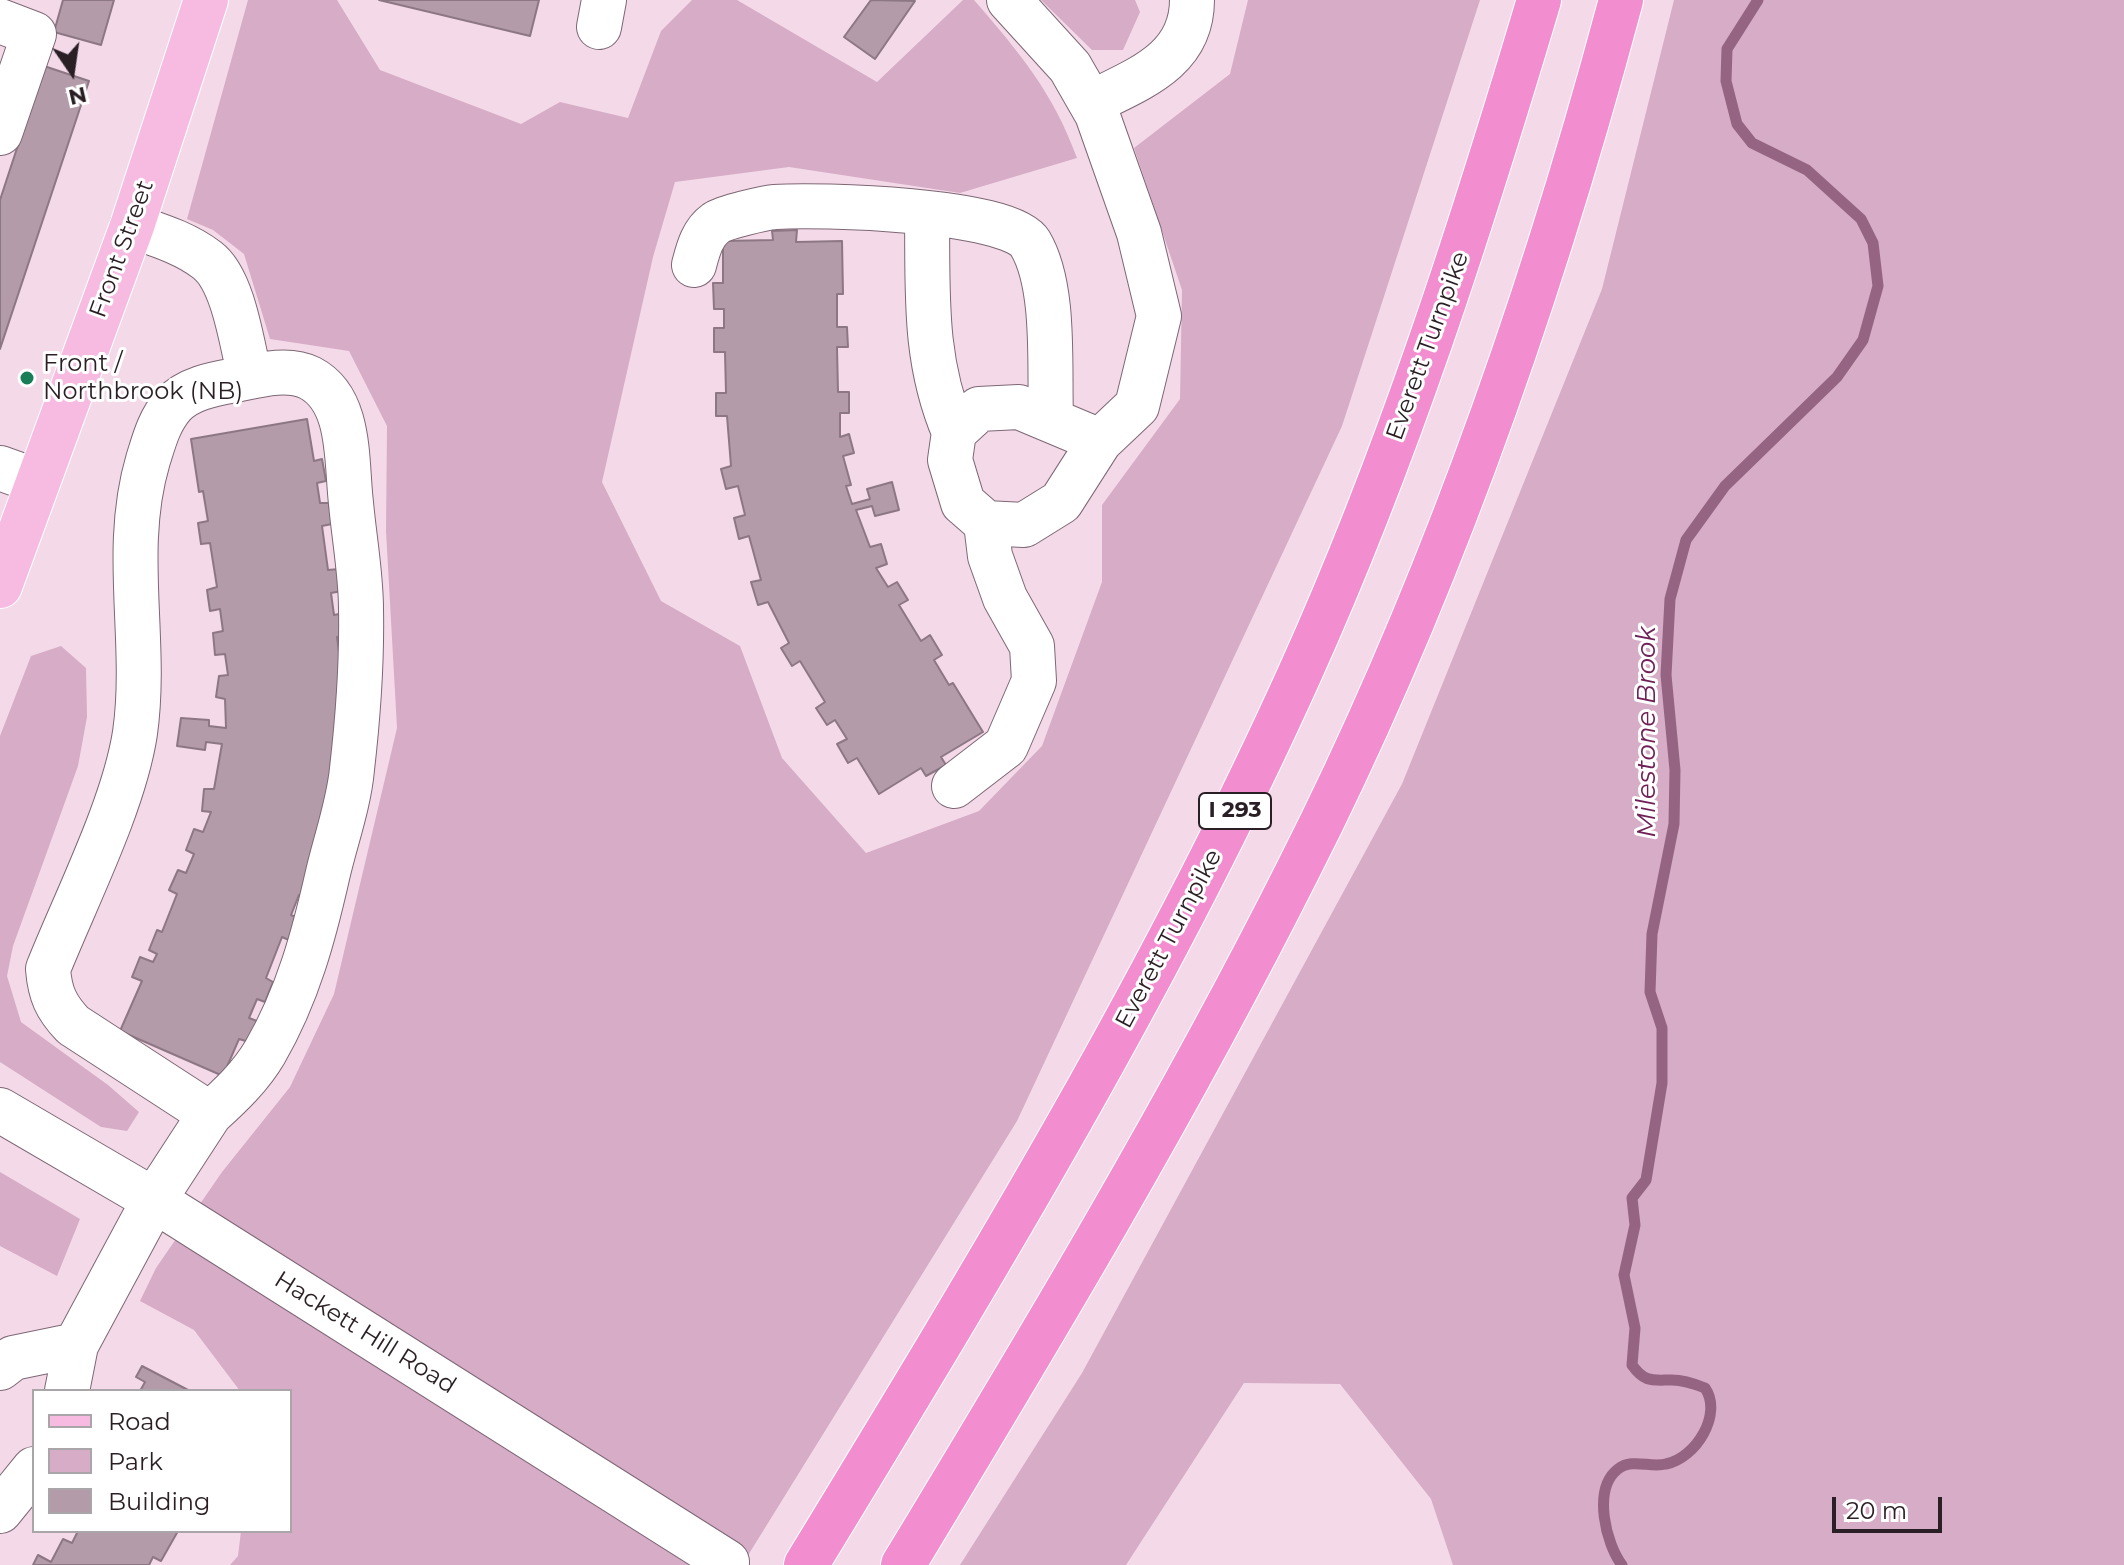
<!DOCTYPE html>
<style>
body{margin:0}
#map{position:relative;width:2124px;height:1565px;overflow:hidden;background:#f4dae9;font-family:Montserrat,sans-serif}
canvas{display:block}
.legend{position:absolute;left:32px;top:1389px;width:260px;height:144px;box-sizing:border-box;background:#fff;border:2px solid #a9a5a8;margin:0;padding:10px 14px;list-style:none;font-size:24px;color:#291f25}
.legend li{display:flex;align-items:center;gap:16px;height:40px}
.legend b{width:40px;border:2px solid #a9a5a8}
.north{position:absolute;left:32px;top:32px;width:80px;height:80px;-webkit-text-stroke:6px #fff;paint-order:stroke;rotate:167deg;font-size:22px;font-weight:700;line-height:32px;text-align:center;color:#291f25}
.north::after{content:'';display:block;margin:auto;width:28px;height:36px;background:#291f25;clip-path:polygon(50% 0,100% 100%,50% 72%,0 100%)}
.scale{position:absolute;left:1832px;top:1497px;width:110px;height:36px;box-sizing:border-box;border:4px solid #291f25;border-top:0;padding-left:10px;font-size:24px;line-height:28px;white-space:nowrap;color:#291f25;-webkit-text-stroke:6px #fff;paint-order:stroke}
</style>
<div id="map">
<canvas width="2124" height="1565"></canvas>
<ul class="legend">
<li><b style="height:10px;background:#f7bbe2"></b>Road</li>
<li><b style="height:22px;background:#d6acc6"></b>Park</li>
<li><b style="height:22px;background:#b39ba9"></b>Building</li>
</ul>
<div class="north">N</div>
<div class="scale">20 m</div>
</div>
<script>
const ctx = document.querySelector('canvas').getContext('2d');
ctx.lineJoin = 'round';
function paint(path, color) {
  ctx.fillStyle = color;
  ctx.fill(path, 'evenodd');
}
function trace(path, color, width, dash) {
  ctx.strokeStyle = color;
  ctx.lineWidth = width;
  ctx.lineCap = dash ? 'butt' : 'round';
  ctx.setLineDash(dash || []);
  ctx.stroke(path);
}
function drawText(font, color, halo, rows, align = 'center') {
  ctx.font = font + ' Montserrat,sans-serif';
  ctx.lineWidth = 6;
  ctx.setLineDash([]);
  ctx.textBaseline = 'middle';
  ctx.strokeStyle = halo;
  ctx.fillStyle = color;
  for (const [text, x, y, turn = 0] of rows) {
    ctx.save();
    ctx.translate(x, y);
    ctx.rotate((+turn || 0) * Math.PI / 180);
    ctx.textAlign = isNaN(turn) ? turn : align;
    if (halo) ctx.strokeText(text, 0, 0);
    ctx.fillText(text, 0, 0);
    ctx.restore();
  }
}
const green = new Path2D(`
 M248,0h89l43,70 141,54 39,-22 68,16 33,-87 31,-31h45l140,82 86,-82h11c45,52 79,92 103,158l-117,35 -171,-26 -114,15 -22,75 -51,225 59,119 79,45 42,112 84,95 113,-42 63,-65 60,-164v-77l78,-106 2,-109 -48,-142 96,-74 18,-74h232l-138,426 -325,695 -275,444h-512l8,-9 3,-25h49v-140h-50l-46,-61 -54,-29 16,-33 66,-96 68,-85 44,-93 63,-266 -11,-197 1,-105 -38,-75 -79,-12 -26,-85 -31,-24 -26,-11z
 M1041,0h94l5,12 -17,38h-31z
 M1674,0h450v1565h-671l-22,-66 -91,-115 -96,-1 -118,182h-166l122,-192 320,-589 200,-495z
 M61,646l25,22 1,49 -9,49 -65,180 -6,30 14,46 87,63 31,27 -12,19 -26,-4 -101,-65v-326l31,-80z
 M0,1172l80,47 -23,57 -57,-30z`);
const stream = new Path2D(`
 M1622,1565c-16,-21 -30,-76 -4,-96 14,-11 32,-1 48,-5 30,-6 57,-50 39,-76 -10,-4 -22,-8 -33,-8 -20,0 -27,3 -40,-15l3,-37 -11,-53 11,-50 -3,-27 14,-18 16,-97v-55l-12,-36 2,-58 22,-110 1,-54 -9,-95 4,-76 16,-59 39,-54 112,-109 26,-37 15,-54 -5,-43 -12,-24 -54,-49 -55,-27 -15,-19 -11,-43 1,-32 31,-49`);
const building = new Path2D(`
 M63,0h51l-13,45 -47,-13z
 M379,0h160l-9,36z
 M871,0l44,1 -40,58 -31,-22z
 M44,66l45,15 -89,268v-149z
 M797,230l-1,12 46,-1 1,53h-6v33h10l1,20h-11l1,45h11v21h-9v24l9,-3 5,19 -11,3 8,29 -5,1 6,18 18,-5 -3,-10 25,-7 7,28 -24,6 -3,-10 -16,4 14,37 11,-3 6,20 -11,4 12,19 9,-5 11,18 -9,5 22,36 9,-6 12,20 -8,5 15,25 4,-2 30,49 -42,25 5,8 -20,11 -5,-8 -42,26 -22,-36 -9,5 -11,-19 10,-5 -12,-19 -8,5 -11,-17 9,-6 -25,-41 -8,5 -11,-18 8,-5 -21,-41 -10,3 -7,-23 10,-2 -12,-44 -10,3 -5,-21 11,-3 -7,-29 -12,3 -5,-20 10,-3 -4,-50h-11v-23h10l-1,-41h-11v-24h10v-19h-10l-1,-26h10v-42l50,-1 -1,-9z
 M307,419l7,42 8,-2 4,22 -9,2 3,20h9l3,21 -10,2 6,44 11,-1 3,22 -11,2 3,22 10,-2 3,22 -10,2 5,38 -3,104 -10,-1 -21,121 -9,-4 -8,20 9,4 -9,22 -9,-4 -16,41 7,4 -8,20 -8,-3 -8,19 8,3 -8,21 -10,-3 -16,37 -103,-45 22,-50 -10,-4 8,-20 13,5 4,-8 -8,-4 8,-20 5,2 15,-38 -8,-4 9,-20 8,3 8,-19 -8,-4 8,-21 9,3 8,-20 -9,-1 2,-22h10l8,-45 -16,-2 -1,8 -28,-4 4,-28 28,2v6l17,2 -1,-29 -9,-2 3,-21 9,-1 -3,-21 -10,1 -2,-22 10,-2 -3,-22 -10,2 -3,-21 10,-3 -7,-44 -9,1 -3,-21 10,-2 -5,-30 -4,1 -8,-53z
 M142,1366l48,25h-50l5,-9 -9,-5z
 M78,1531h100l-17,30 -8,-4 -4,8h-116l5,-10 13,7 12,-23 9,4z`);
const minor = new Path2D(`
 M1009,0l61,67 27,47 42,119 20,83 -22,90 -37,35 -39,61 -37,23 -38,-2 -23,-20 -13,-43 4,-28 25,-23 40,-2 81,34
 M0,21l34,13 -34,99
 M599,27l5,-27
 M1091,103c47,-24 101,-42 101,-103
 M927,213c1,78 -4,146 27,219
 M132,226c26,9 53,17 75,34 27,20 35,86 43,117
 M694,265c4,-15 8,-32 22,-42 9,-6 48,-15 59,-16 43,-3 234,2 255,36 26,43 19,125 21,175
 M0,468l36,13
 M954,786l52,-40 28,-65 -2,-35 -27,-48 -15,-42 -4,-33
 M0,1110l154,90 573,362
 M76,1345l78,-145 56,-86 -137,-89c-17,-18 -23,-31 -25,-56 28,-70 76,-164 87,-236 13,-92 -14,-182 13,-273 6,-19 11,-39 25,-55 16,-17 41,-21 63,-25 23,-5 52,-13 74,-2 42,22 36,84 41,125 3,34 10,71 10,106 1,52 -3,108 -9,160 -3,34 -16,70 -24,104 -14,62 -30,122 -63,179 -14,24 -34,43 -55,62
 M0,1368l13,-10 63,-13 -9,46
 M0,1511l34,-42`);
const major = new Path2D(`
 M0,586l132,-360 74,-226`);
const highway = new Path2D(`
 M806,1565c177,-291 354,-581 494,-892 98,-217 171,-445 239,-673
 M903,1565c138,-228 275,-456 395,-695 140,-276 243,-571 323,-870`);
const markers = [
 [27,378,8,"#197e58"]
];
const shields = [
 [1235,811,72]
];
const shieldNames = [
 ["I 293",1235,811]
];
const streetNames = [
 ["Front Street",122,249,-70],
 ["Everett Turnpike",1428,346,-70],
 ["Everett Turnpike",1169,939,-62],
 ["Hackett Hill Road",365,1333,32]
];
const poiNames = [
 ["Front /",43,364],
 ["Northbrook (NB)",43,392]
];
const waterNames = [
 ["Milestone Brook",1647,732,-90]
];
paint(green, '#d6acc6');
trace(stream, '#956483', 11);
paint(building, '#b39ba9');
trace(building, '#8e7785', 2);
trace(minor, '#7e6775', 46);
trace(major, '#fff', 46);
trace(highway, '#fff', 46);
trace(minor, '#fff', 44);
trace(major, '#f7bbe2', 44);
trace(highway, '#f28ecf', 44);
for (const [x, y, r, color] of markers) {
  const dot = new Path2D();
  dot.arc(x, y, r, 0, 2 * Math.PI);
  ctx.fillStyle = color;
  ctx.fill(dot);
  trace(dot, '#fff', 3);
}
for (const [x, y, w] of shields) {
  const box = new Path2D();
  box.roundRect(x - w / 2, y - 18, w, 36, 6);
  ctx.fillStyle = '#fff';
  ctx.fill(box);
  trace(box, '#291f25', 2);
}
drawText('bold 22px', '#291f25', null, shieldNames);
drawText('24px', '#291f25', '#fff', streetNames);
drawText('24px', '#291f25', '#fff', poiNames, 'left');
drawText('italic 26px', '#702158', '#fff', waterNames);
</script>
